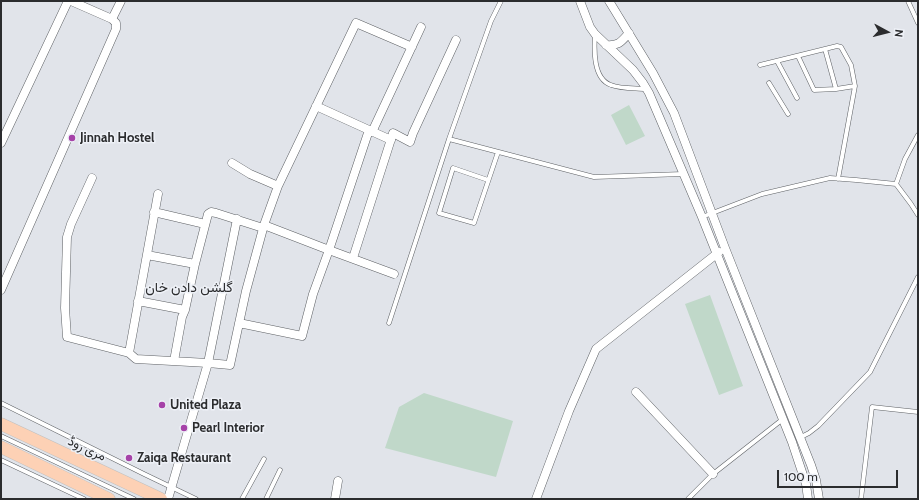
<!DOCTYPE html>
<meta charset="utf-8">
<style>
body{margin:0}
#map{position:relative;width:919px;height:500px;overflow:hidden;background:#e1e4ea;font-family:Cabin,sans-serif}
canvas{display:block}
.frame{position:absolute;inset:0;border:2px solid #2b2c2e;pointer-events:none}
.north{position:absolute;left:867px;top:12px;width:40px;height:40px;-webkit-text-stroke:3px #eef1f7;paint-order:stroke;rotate:97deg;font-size:11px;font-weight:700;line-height:16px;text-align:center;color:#2b2c2e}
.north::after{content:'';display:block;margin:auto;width:14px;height:18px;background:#2b2c2e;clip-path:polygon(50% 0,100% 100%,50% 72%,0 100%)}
.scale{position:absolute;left:777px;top:470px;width:121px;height:18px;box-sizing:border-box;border:2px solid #2b2c2e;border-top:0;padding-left:5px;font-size:12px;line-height:14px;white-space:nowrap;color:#2b2c2e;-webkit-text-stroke:3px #eef1f7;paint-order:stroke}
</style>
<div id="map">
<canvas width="919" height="500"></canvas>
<div class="frame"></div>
<div class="north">N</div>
<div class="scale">100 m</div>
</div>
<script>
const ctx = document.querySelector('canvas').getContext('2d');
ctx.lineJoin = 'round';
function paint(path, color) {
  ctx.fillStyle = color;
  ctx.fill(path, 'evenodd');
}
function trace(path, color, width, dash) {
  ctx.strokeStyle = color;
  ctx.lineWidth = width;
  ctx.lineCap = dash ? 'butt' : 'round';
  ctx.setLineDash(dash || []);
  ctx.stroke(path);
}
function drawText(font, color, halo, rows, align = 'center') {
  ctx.font = font + ' Cabin,Vazirmatn,sans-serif';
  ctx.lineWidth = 3;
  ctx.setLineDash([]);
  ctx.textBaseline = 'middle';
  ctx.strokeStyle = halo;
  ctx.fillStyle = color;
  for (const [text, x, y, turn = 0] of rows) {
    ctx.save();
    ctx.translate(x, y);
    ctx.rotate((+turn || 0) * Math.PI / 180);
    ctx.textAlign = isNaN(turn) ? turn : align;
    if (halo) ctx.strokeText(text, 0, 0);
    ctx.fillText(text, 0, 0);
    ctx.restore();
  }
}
const green = new Path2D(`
 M629,105l16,31 -19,9 -15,-30z
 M710,295l33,91 -24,9 -34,-91z
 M424,393l89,28 -17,56 -111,-29 14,-41z`);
const lane = new Path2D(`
 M908,1l10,22
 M595,34c-1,16 -2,45 16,51 10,4 25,3 35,4
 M825,49l11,40
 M798,56l16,34 22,-1 19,-3
 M777,61l20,37
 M760,65l77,-19 4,1 10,18 4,21 -17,93
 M769,83l19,31
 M449,139l145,38 89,-3
 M488,180l-35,-12 -14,45 35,10 24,-71
 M896,184l9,-25 13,-24
 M702,217l60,-23 68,-16 26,2 40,4 15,20 7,11
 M389,323l60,-184 42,-118 10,-20
 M1,403l143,71 52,25
 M1,436l133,63
 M799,438l10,-5 9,-7 52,-54 48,-95
 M1,460l83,39
 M242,499l22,-40
 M266,499l14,-29
 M688,499l25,-25 70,-55
 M861,499l11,-92 46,5`);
const street = new Path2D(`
 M580,1l10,26 5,7 38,36 10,13 6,10 53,124 90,225 14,42 2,15
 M609,1l44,72 21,40 51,135 86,217 5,15 3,19
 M112,19l9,-18
 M606,45c13,1 15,-3 23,-12
 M316,106l75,34
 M372,132l49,-105
 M1,143l67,-142
 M232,163l18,11 28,12
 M92,178l-21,46 -4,13 -2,71 2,29 62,16
 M158,194l-29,159 7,6 72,4 22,2 16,-74 18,-66 14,-39 78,-163 56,24
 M154,212l51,12
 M264,225l65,25 65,24
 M147,255l48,9
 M353,258l40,-125 17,9 3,-9 43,-93
 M1,290l115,-261v-6l-4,-4 -41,-18
 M138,301l47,9
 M239,323l63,13 11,-42 16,-44 40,-120
 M174,361l8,-44 3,-7 10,-46 13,-50 3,-2 5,1 47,15
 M636,392l77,82
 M168,499l40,-136 29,-144
 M335,499l3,-18
 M536,499l33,-88 27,-62 123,-97`);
const primary = new Path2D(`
 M1,424l160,75
 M1,447l108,52`);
const markers = [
 [72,138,4,"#a642a8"],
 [162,405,4,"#a642a8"],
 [184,428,4,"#a642a8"],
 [129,458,4,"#a642a8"]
];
const poiNames = [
 ["Jinnah Hostel",80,138],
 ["United Plaza",170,405],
 ["Pearl Interior",192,428],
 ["Zaiqa Restaurant",137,458]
];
const streetNames = [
 ["مری روڈ",87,449,25]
];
const neighbourhoodNames = [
 ["گلشن دادن خان",189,288]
];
paint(green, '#c0d8c9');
trace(lane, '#5e6165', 5);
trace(street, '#5e6165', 9);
trace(primary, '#bfc0c0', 13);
trace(lane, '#fff', 4);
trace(street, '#fff', 8);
trace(primary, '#fdd1b5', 12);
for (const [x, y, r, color] of markers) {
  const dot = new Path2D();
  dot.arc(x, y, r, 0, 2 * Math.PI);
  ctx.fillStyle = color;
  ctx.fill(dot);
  trace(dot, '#eef1f7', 1.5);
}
drawText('bold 13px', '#2b2c2e', '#eef1f7', poiNames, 'left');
drawText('13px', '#2b2c2e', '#eef1f7', streetNames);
drawText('14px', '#2b2c2e', '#eef1f7', neighbourhoodNames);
</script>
